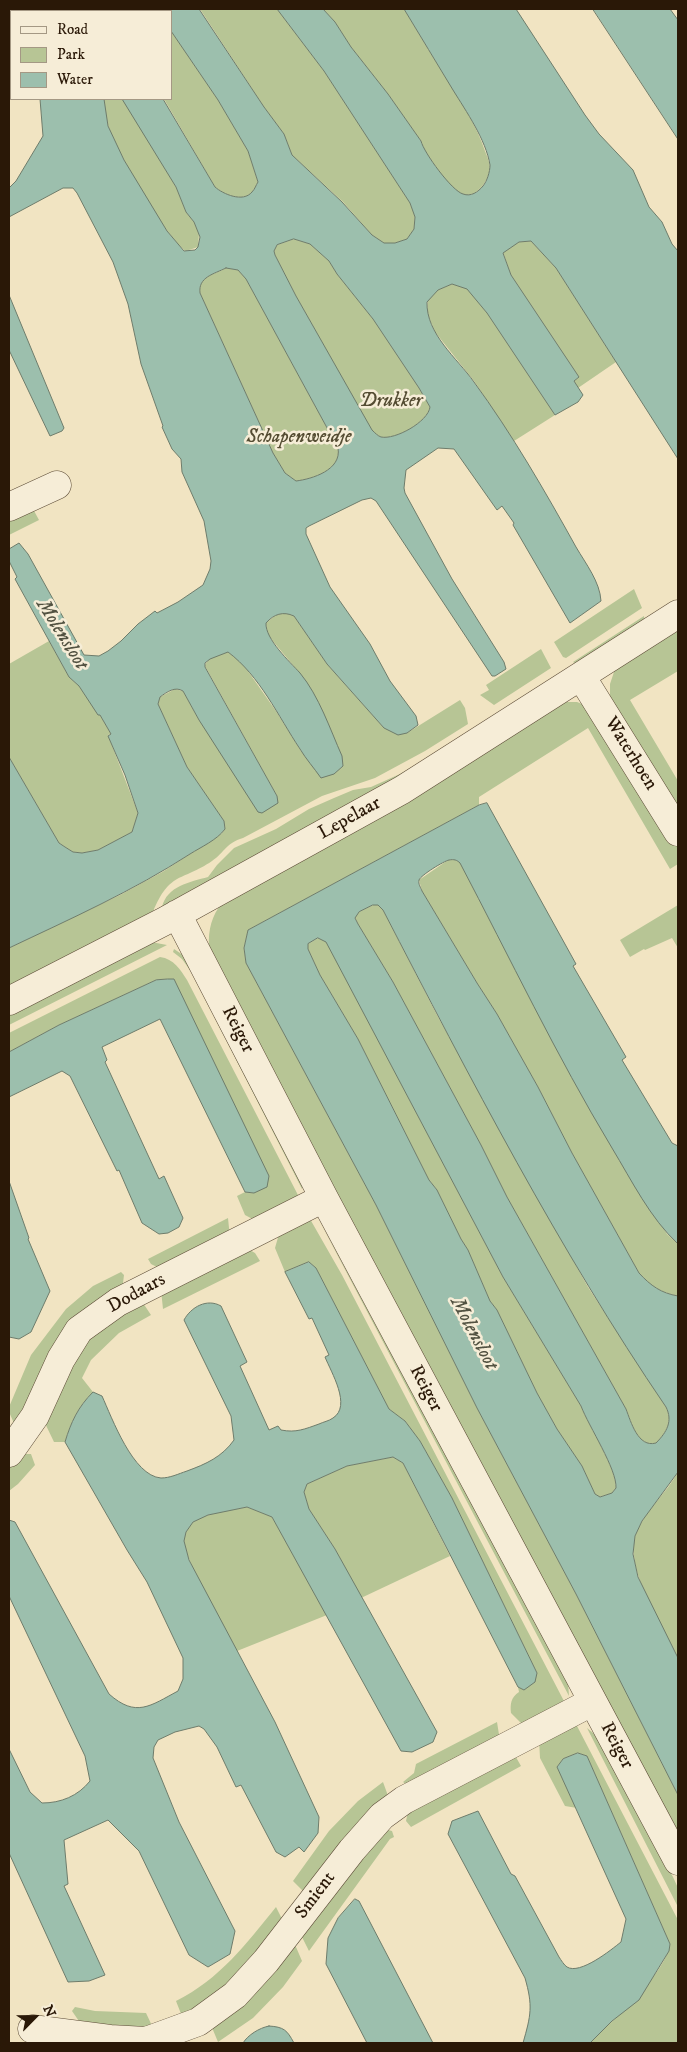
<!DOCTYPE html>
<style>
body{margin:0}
#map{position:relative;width:687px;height:2052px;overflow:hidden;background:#f1e4c2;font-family:"IM FELL DW Pica",serif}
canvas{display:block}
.frame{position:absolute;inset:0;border:10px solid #2a1807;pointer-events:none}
.legend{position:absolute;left:10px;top:10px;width:162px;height:90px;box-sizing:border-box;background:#f6edd7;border:1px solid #a49884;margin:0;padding:6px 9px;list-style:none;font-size:15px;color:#2a1807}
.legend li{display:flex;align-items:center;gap:10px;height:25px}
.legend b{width:25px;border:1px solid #a49884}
.north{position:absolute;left:10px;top:1992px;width:50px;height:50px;-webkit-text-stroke:4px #f6edd7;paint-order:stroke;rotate:67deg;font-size:14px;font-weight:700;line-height:20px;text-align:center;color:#2a1807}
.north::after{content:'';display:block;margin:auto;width:18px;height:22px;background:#2a1807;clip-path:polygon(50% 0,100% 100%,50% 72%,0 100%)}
</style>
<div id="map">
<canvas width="687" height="2052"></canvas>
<div class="frame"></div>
<ul class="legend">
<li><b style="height:6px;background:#f6edd7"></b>Road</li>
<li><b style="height:14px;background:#b7c595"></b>Park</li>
<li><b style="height:14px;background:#9cbfad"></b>Water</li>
</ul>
<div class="north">N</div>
</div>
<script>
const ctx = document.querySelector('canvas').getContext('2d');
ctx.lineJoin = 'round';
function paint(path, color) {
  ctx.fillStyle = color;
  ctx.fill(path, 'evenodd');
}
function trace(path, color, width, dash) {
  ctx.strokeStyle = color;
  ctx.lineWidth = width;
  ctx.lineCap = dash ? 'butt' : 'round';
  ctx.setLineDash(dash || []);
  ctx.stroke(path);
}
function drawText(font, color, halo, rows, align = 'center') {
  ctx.font = font + ' "IM FELL DW Pica",serif';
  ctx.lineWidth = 5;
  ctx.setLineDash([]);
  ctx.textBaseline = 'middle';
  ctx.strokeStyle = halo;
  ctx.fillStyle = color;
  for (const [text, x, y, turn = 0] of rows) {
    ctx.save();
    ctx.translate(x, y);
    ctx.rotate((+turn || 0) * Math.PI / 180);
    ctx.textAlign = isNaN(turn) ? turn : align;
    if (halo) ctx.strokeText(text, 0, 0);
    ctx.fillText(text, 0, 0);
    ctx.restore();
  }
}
const green = new Path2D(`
 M200,9h77l47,62 86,132 5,13 -1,13 -7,10 -12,4h-11l-12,-8 -29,-33 -51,-47 -8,-21 -20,-27z
 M323,9h81c15,25 30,50 46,75 13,21 27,43 35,67 2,5 5,12 5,18 -2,13 -16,33 -31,24 -13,-8 -26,-32 -36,-44l-2,-8 -33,-47 -37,-47 -16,-25z
 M171,31l47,69 30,51 10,31c-2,3 -3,7 -6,10 -9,11 -29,2 -37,-5l-51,-88h7z
 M104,99l20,1 52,87 10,25 8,10 5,12 -1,13 -12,4c-19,-11 -71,-102 -78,-126 -3,-8 -4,-17 -4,-26z
 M294,239l16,5 19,17 8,13 36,45 46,69 11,19c-2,15 -35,33 -49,30 -3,-1 -6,-4 -9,-6l-76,-135 -21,-41 -1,-4 3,-6z
 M531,241l25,27 60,94 -38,26 -4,-7 5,-4 -68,-102 -8,-23 16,-10z
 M227,268l11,2 8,9 92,169c4,22 -26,31 -42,33l-11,-8 -12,-20 -73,-160c-2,-16 14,-19 27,-25z
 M452,284l15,4 20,25 68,102 -41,26 -40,-60 -39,-49 -8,-19 1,-14 10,-9z
 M33,509l6,11 -30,15v-21z
 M634,589l8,19 -76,50 -3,-1 -9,-15z
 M282,613h6l6,3 33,48 57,64 23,5 53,-33 5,8 3,16 -43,27 -50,27 -53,18 -79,42c-17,5 -18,14 -31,23 -31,21 -42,10 -59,51l-144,75v-39l111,-53 44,-24 58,-38 3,-4 -1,-8 -37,-54 -29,-63 2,-7 15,-8 8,2 16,29 78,76 -72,-130c2,-8 15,-14 23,-14l15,12 33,47 25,40 32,23 10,-8 -42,-91 -34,-41 -1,-11 10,-8z
 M644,616l1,6 -67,43 -5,-3z
 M678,628v43l-48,29 48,81v33l-68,-117v-13l5,-15z
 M49,641l20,36 10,9 21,29 11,19 -3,1 30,78 -6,19 -34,18 -16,3 -9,-1 -14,-9 -50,-86v-93z
 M541,649l10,19 -57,37 -14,-10 9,-5 -3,-5z
 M566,702h11l10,4 91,139v19l-8,5 -82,-141 -109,69v8l-231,125 -4,18 2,15 130,242 101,203 99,186 102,201v49l-471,-897 2,-1c-1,-16 3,-31 13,-43l146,-81z
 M464,736l-115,72 -187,99c5,-21 28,-25 46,-30l9,-12 17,-17 42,-19 33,-20 25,-11 19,-8 18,-3 29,-13z
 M448,860h9l3,2 45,87 162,285 11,10v52c-17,-4 -27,-9 -39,-23l-67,-120 -34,-66 -41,-73 -20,-31 -55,-92 -3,-11z
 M373,905h5l5,5 54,105 151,272 78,120c7,14 1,25 -10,36 -18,5 -25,-21 -30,-34l-119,-212 -26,-52 -88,-163 -35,-58 -3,-7 4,-5z
 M678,905v43l-6,-10 -27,12 -1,-1 -14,8 -10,-17z
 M318,938l8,3 177,336 78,129c8,21 36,63 35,82l-4,5 -13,4 -4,-3 -13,-28 -25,-37 -20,-36 -40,-83 -7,-9 -22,-51 -7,-11 -24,-49 -8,-10 -71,-141 -38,-64 -12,-26v-5z
 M151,942l16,3 -158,80v-12z
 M174,949l9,6 1,-1 119,228 -1,7 -110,-216 -10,-14 -9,-7z
 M160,957c14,2 20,12 27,23l112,217 -39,26 -15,-8 -8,-19 8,-4 9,1 -86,-214 -12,1 -97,45 -50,27v-19z
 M228,1218l2,20 -67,32 -12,-6 -3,-5z
 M310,1219l32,56 223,428 -40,24 -14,-14c-1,-9 0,-16 8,-21l-1,-5 6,3 13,-17 -85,-175 -32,-57 -15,-20 -16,-12 -73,-141 -7,-6 -24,10 -10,-24 4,-14z
 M319,1220l249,462 1,14z
 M246,1248l9,5 5,8 -97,48 -2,-19z
 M121,1272l3,3 -2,16 -105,139 -8,-18v-5l22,-52 35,-46 27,-23z
 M141,1300l10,15 -32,18 -28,27 -9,18 11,14c-15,15 -22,30 -28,50h-11l-12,-25 45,-82z
 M21,1454h10l4,11 -17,19 -9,7v-24z
 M393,1457l10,6 47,93 -89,42 -26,-49 -26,-40 -5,-17 3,-8 40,-18z
 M678,1472v186c-16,-31 -58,-96 -40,-129 10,-21 29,-37 40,-57z
 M247,1507l25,10 55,98 -90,36c-10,-20 -54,-93 -53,-111 0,-6 4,-13 8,-17 11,-10 41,-13 55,-16z
 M497,1722l3,19 -90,46 -7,-5 11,-9 2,-9z
 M570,1725l7,1 101,194v123h-88c22,-22 75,-68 80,-99l-83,-188 -9,-3 -15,6 -6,8 20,41 -12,-2 -25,-48 -1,-19z
 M587,1728l11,9 75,140 5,11v19z
 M513,1752l8,14 -110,61 -5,-6 3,-14z
 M383,1782l4,11 1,8 -82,93 -13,-13 36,-50 29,-30z
 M381,1828l11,3 2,6 -4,2 -81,112 -7,-14 1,-10z
 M276,1907l8,16 -38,52 -63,44 -7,-18c44,-22 70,-57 100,-94z
 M289,1946l7,1 6,14 -19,26 -30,31 -35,24 -5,-12 -1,-9z
 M75,2007l20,4 51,2 8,17 -71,-3 -11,-16z`);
const water = new Path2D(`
 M9,9h106l2,2h-106v3z
 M156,9h43l65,98 20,27 8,21 50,47 30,33 12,8h11l12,-4 7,-10 1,-12 -5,-14 -86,-132 -47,-62h46l12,13 16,25 37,47 33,47c3,12 31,50 42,53 8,3 15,-2 20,-8 4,-5 7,-14 7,-21 -4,-25 -24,-54 -37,-75 -16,-27 -33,-54 -49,-81h112l69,106 14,19 34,36 16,37 13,15 10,22 6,7v208l-122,-191 -25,-27 -12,1 -16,11 8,22 68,102 -5,4 9,14 -5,7 -23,13 -68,-102 -20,-24 -15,-5 -14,6 -11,12c-1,32 30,56 47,80 38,52 71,109 102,165 10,17 24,35 25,54l-31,22 -57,-98 1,-2 -12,-17 -5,4 -43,-61 -16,-1 -32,22 -2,18 1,5 47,86 52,83 2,7 -11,7h-3l-116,-175 -5,-3 -9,2 -53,26 -3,2v6l24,53 40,57 20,37 26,35 2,9 -11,8 -9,2 -14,-7 -57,-64 -33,-48c-11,-5 -20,-2 -28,7 -1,16 24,39 34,50 19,23 30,56 42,83l1,10 -9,8 -13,4c-7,-10 -15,-19 -21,-29 -22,-33 -40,-73 -72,-97l-18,7 -5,4v4l72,129 1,7 -16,10 -4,-1 -59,-92 -16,-29c-8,-5 -16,1 -23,6l-2,7 29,63 37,54 1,8c-8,11 -24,18 -35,25 -57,37 -120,65 -181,94v-191l50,86 6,4 8,5 9,1 16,-3 34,-18 6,-19 -13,-38 -17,-39 3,-2 -11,-19h-2l-19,-29 -10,-9 -54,-98 2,-2 -8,-16v-12l10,-6 9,11 56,101 15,1 9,-5 13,-10 17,-17 17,-13 2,2 21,-11 25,-17 7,-16 1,-8 -7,-40 -22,-49 -1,-13 -9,-10 -10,-22 1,-1 -22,-62 -13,-60 -15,-42 -36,-69 -4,-5h-10l-54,29v-29l7,-7 27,-45 -3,-37h64l4,27 16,34 43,71 17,20 11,-1 3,-3 2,-10 -6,-15 -8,-10 -10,-25 -54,-88h41l52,88c8,7 28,16 37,5 3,-3 4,-7 6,-10l-10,-31 -30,-51 -47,-69v-20h-13zM294,239l16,5 19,17 8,13 36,45 46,69 11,19c-2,15 -35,33 -49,30 -3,-1 -6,-4 -9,-7l-76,-134 -21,-41 -1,-4 3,-6zM226,268l12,2 8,9 92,169c4,22 -26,31 -42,33l-11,-8 -12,-20 -73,-160c-2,-16 14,-19 26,-25z
 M593,9h77l8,11v119z
 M9,295l55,133 -2,3 -12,5 -41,-86z
 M487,803l89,161 -3,2 53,91 -4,3 50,83 6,3v98c-28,-26 -46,-63 -66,-96 -56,-93 -102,-190 -152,-285 -3,-3 -6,-4 -11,-3 -5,1 -28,15 -30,20 -1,4 2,8 3,11l55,92 20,31 41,73 34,66 67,120c12,13 22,20 39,23v176l-36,49 -7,15 -2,18 5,23 40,81v137l-102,-201 -99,-186 -101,-203 -130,-242 -2,-15 4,-18 231,-125zM373,905h5l5,5c87,168 176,340 283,497 7,14 1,25 -10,36 -18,5 -25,-21 -30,-34l-119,-212 -26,-52 -88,-163 -35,-58 -3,-6 4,-6zM318,938l8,4 177,335 78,129c8,21 36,63 35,82l-4,5 -12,4 -5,-3 -13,-28 -25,-37 -20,-36 -40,-83 -7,-9 -22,-51 -7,-11 -24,-49 -8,-10 -71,-141 -38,-64 -12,-26v-5z
 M168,979h6l95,197 -2,11 -13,6 -9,-1 -85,-173 -58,28 5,13 -2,2 54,117 5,-3 19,42 -4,9 -11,6 -9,1 -17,-11 -23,-53 -2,1 -47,-95 -8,-5 -53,26v-45l50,-27 97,-45z
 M9,1181l20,57 -1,1 22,52 -19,41 -12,7 -10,-2z
 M309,1262l7,6 73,141 16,12 15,20 32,57 85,175 -2,9 -11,8 -6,-3 -115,-224 -10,-6 -46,9 -40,18 -3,8 5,17 26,40 102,183 -4,10 -21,10 -11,-1 -129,-234 -25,-10 -39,8 -15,7 -7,10 -2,9 5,19 86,162 44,95 -1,16 -14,19 -5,-5 -14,10 -9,-5 -35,-67 -5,2 -19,-40 -13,-18 -5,-3 -24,6 -17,8 -4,7 -1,11 26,64 56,109 -5,23 -22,13 -19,-12 -50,-104 -31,-31 -44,20 4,44 -4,2 41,89 -16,6 -21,1 -59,-129v-104l21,43 12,11c19,0 36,-7 48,-22l-5,-25 -76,-160v-76l6,2 94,172c27,24 41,12 69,-3l5,-12v-21l-36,-76 -20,-32 -62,-108c6,-20 13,-35 28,-50l9,4c10,22 31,80 59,82 9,0 17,-4 26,-7 19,-7 35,-14 47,-31l-3,-24 -47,-96c7,-13 23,-22 37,-14l26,56 -7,4 29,64 9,-4 3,4c15,3 24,-1 38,-6 4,-2 10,-3 14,-6 19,-12 -2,-46 -8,-61l4,-2 -17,-37 -3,1 -24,-47z
 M578,1753l9,3 83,188 -1,7 -30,49 -27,21 -22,22h-67c8,-28 10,-37 2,-65l-77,-144 4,-13 26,-10 33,63 4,2 44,81c2,3 5,8 8,10 13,8 44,-17 54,-25l5,-23 -69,-152 6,-8z
 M355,1899l4,2 74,142h-66l-41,-79 2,-26 10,-20z
 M269,2026c15,1 18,4 25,17h-51c5,-8 16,-15 26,-17z`);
const street = new Path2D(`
 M9,507l48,-22
 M581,676l97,156
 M177,914l147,284 354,663
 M9,1001l154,-79 239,-132 276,-176
 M9,1453l26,-37 26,-57 18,-29 39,-28 206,-104
 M32,2029l78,10 36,2 52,-19 37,-27 31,-34 86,-111 30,-34 22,-16 188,-98`);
const parkNames = [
 ["Drukker",391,402],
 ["Schapenweidje",299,438]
];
const streetNames = [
 ["Waterhoen",630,754,58],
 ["Lepelaar",350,819,-29],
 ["Reiger",237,1030,63],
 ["Dodaars",137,1294,-29],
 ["Reiger",425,1389,62],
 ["Reiger",616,1746,62],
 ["Smient",316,1896,-53]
];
const waterNames = [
 ["Molensloot",61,635,58],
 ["Molensloot",473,1334,62]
];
paint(green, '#b7c595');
paint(water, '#9cbfad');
trace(water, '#6e7c6b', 1);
trace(street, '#5c4b36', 29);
trace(street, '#f6edd7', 28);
drawText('italic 19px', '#544c32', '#f6edd7', parkNames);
drawText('19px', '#2a1807', '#f6edd7', streetNames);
drawText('italic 20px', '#525241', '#f6edd7', waterNames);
</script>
